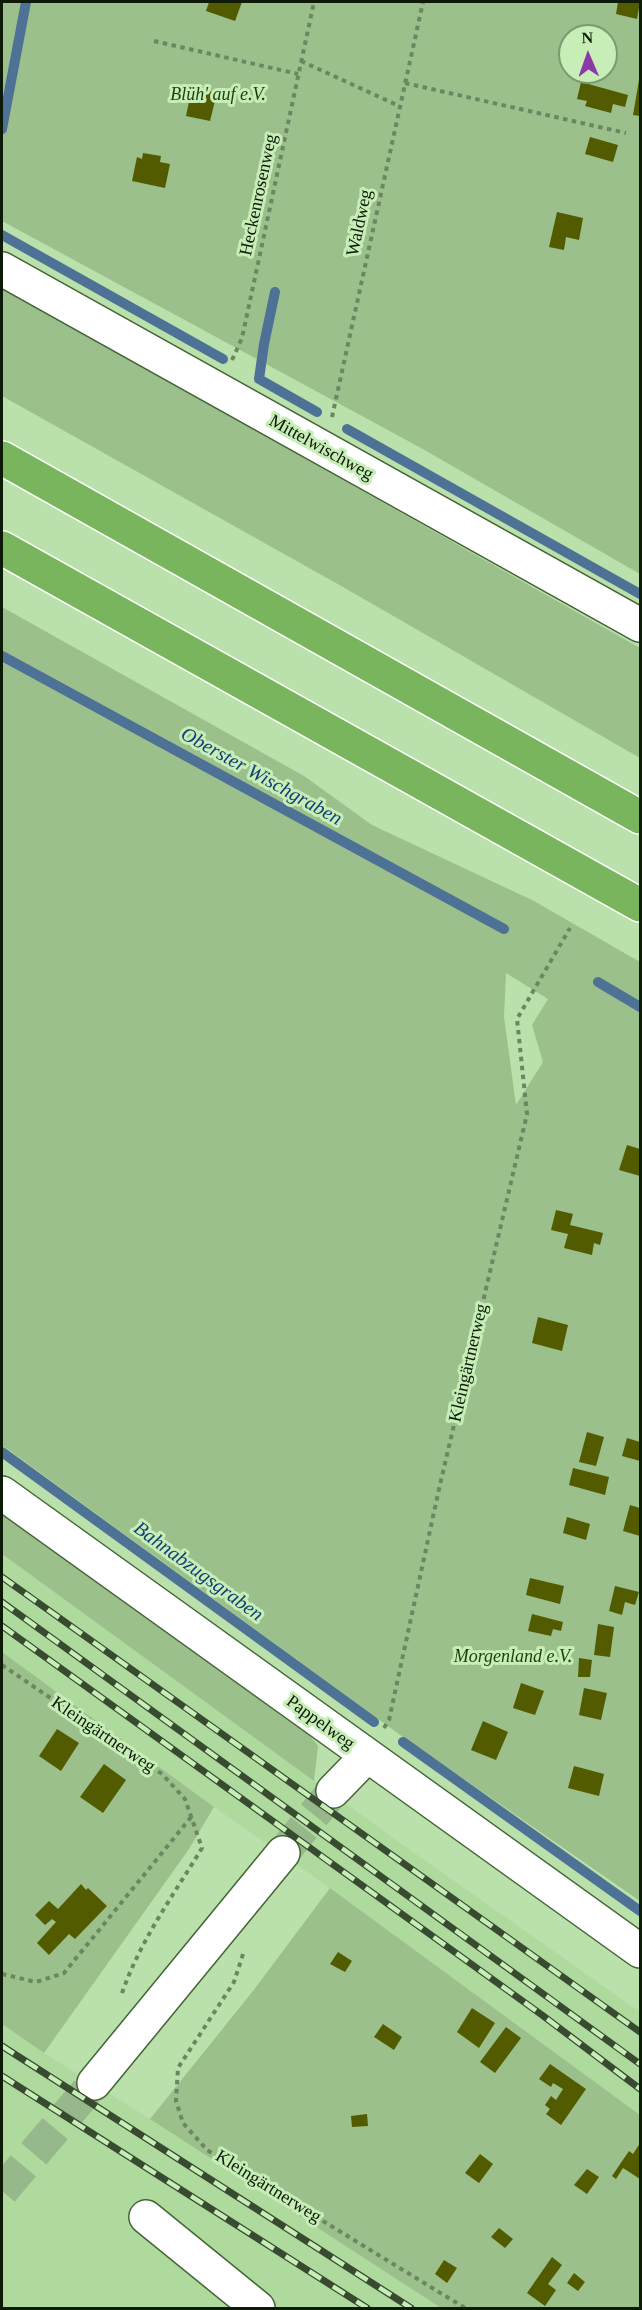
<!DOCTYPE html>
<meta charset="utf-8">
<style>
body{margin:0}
#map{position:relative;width:642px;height:2310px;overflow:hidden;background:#bae0ab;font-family:"Times New Roman",serif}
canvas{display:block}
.frame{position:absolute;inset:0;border:3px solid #0d1a07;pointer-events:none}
.north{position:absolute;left:558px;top:24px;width:60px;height:60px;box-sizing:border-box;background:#c7eeb7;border:2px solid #7d9971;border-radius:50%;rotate:358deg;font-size:16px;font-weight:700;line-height:24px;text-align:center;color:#0d1a07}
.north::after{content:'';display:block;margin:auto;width:21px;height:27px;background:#8c39a8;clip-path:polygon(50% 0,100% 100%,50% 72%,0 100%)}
</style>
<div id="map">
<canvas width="642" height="2310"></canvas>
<div class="frame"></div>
<div class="north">N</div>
</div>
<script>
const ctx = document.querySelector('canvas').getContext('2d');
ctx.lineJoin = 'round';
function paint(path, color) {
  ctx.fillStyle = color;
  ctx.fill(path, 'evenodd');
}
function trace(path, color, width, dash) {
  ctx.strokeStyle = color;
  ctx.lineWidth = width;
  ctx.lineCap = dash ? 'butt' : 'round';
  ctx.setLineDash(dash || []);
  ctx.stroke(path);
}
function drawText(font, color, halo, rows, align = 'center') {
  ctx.font = font + ' "Times New Roman",serif';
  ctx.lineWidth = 6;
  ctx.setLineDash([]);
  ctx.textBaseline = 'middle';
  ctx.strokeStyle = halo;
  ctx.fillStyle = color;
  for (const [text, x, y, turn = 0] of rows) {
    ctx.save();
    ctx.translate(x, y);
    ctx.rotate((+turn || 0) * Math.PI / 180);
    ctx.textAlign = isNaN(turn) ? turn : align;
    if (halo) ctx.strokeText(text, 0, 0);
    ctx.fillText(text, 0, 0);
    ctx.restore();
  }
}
const built = new Path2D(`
 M2,1554l401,291 237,167v103l-310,-227 -116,-81 -212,-155z
 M2,2024l42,29 106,66 291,189h-439z`);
const green = new Path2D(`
 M2,2h638v572l-219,-126 -419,-227zM570,36h36v36h-36z
 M2,287l638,361v110l-297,-171 -341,-191z
 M2,607l302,169 68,49 162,76 106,61v939l-237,-164 -401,-292zM506,973l42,26 -16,26 11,37 -27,43 -12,-88z
 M2,1511l298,212 18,23 -4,35 -312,-227z
 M2,1652l212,155 -25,42 -145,204 -42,-29z
 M330,1888l310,227v193h-199l-291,-189 103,-128z`);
const stream = new Path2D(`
 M2,129l24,-127
 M2,235l221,124
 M275,292l-11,52 -5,35 58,33
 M347,429l293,165
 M2,656l502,273
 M598,982l42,25
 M2,1452l372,270
 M403,1742l237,169`);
const building = new Path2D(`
 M209,2h33l-7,19 -29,-10z
 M618,2h22l-3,17 -21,-5z
 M639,80h1v36l-7,-1z
 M581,82l47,13 -3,12 -12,-3 -2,9 -26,-7 2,-5 -10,-2z
 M192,87l25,6 -7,28 -24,-5z
 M590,137l28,8 -5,17 -28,-8z
 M143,153l18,3 -1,6 10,2 -5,24 -33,-7 5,-24 5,2z
 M557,212l26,6 -4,22 -13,-3 -2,13 -15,-3z
 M627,1145l13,4v27l-21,-6z
 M556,1210l17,4 -3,11 33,8 -3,12 -6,-2 -2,12 -28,-7 4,-14 -17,-4z
 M538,1317l30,8 -6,26 -30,-8z
 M587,1432l17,5 -8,29 -17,-4z
 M627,1438l13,4v19l-18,-5z
 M573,1468l36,9 -4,18 -36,-10z
 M630,1505l10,3v28l-17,-5z
 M567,1517l23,7 -4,16 -23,-7z
 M530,1578l34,8 -4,18 -34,-9z
 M615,1586l24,6 -4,13 -10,-3 -3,13 -13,-4z
 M532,1614l31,8 -2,9 -8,-2 -2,7 -23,-5z
 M598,1624l16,3 -4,30 -16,-2z
 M579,1658l13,2 -2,17h-12z
 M521,1683l23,8 -9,24 -22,-7z
 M584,1688l23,5 -6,27 -22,-5z
 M483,1721l25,11 -12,28 -25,-10z
 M57,1729l22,14 -18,28 -22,-15z
 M104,1764l22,16 -23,33 -23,-16z
 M574,1766l30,8 -5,22 -31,-8z
 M81,1884l5,6 2,-2 19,18 -32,33 -6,-5 -20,21 -12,-12 19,-21 -4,-3 -7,6 -10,-10 14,-14 9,8z
 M338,1952l14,9 -7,11 -15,-8z
 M472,2008l23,15 -16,25 -22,-16z
 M383,2024l19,13 -8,13 -20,-13z
 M506,2027l15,11 -26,35 -15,-11z
 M550,2064l36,25 -25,36 -15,-11 4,-5 -5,-4 6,-9 5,4 7,-11 -10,-6 -2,4 -12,-8z
 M367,2114l1,12 -16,1 -1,-11z
 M640,2143v36l-17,-11 -7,11 -4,-3 17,-25 4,3z
 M480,2154l13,10 -14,19 -14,-10z
 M587,2169l12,8 -12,17 -13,-9z
 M499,2228l14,11 -8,9 -14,-11z
 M552,2257l10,8 -14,19 8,6 -11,16 -18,-13z
 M444,2260l13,8 -10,15 -12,-9z
 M574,2273l11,9 -7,9 -11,-8z`);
const minorTunnel = new Path2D(`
 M283,1853l50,-62
 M2,2191l92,-108`);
const path = new Path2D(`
 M154,41l144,33
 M301,61l98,45
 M405,83l221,50
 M232,360l10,-22 72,-336
 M332,417l91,-415
 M2,1665l160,109 23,25 17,49c-29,48 -63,94 -81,148
 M384,1728l5,-8 50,-231 88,-375 -10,-95 53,-91
 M243,1954l-9,28 -56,86 -2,33 7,22 24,27 258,158
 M2,1974l34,8 28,-9 128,-157`);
const minor = new Path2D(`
 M2,269l638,356
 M2,1493l638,458
 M333,1791l33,-34
 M94,2083l189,-230
 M146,2217l112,91`);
const highway = new Path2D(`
 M2,458l638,359
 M2,548l638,357`);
const rail = new Path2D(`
 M2,1577l638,455
 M2,1602l638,462
 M2,1626l540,389 98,74
 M2,2046l409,262
 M2,2076l365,232`);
const parkNames = [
 ["Blüh' auf e.V.",218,95],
 ["Morgenland e.V.",513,1657]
];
const streetNames = [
 ["Heckenrosenweg",259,195,-78],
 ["Waldweg",360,223,-78],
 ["Mittelwischweg",321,448,29],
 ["Kleingärtnerweg",469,1363,-77],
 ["Pappelweg",320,1723,36],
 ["Kleingärtnerweg",103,1735,34],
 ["Kleingärtnerweg",268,2187,32]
];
const waterNames = [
 ["Oberster Wischgraben",261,777,29],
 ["Bahnabzugsgraben",198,1572,36]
];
paint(built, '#afda9e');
paint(green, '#9bc08b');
trace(stream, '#4e7196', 10);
paint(building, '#525b00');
trace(minorTunnel, '#97b88a', 33, [33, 16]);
trace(minor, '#446535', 36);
trace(highway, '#fff', 36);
trace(path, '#6b8660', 4, [4.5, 4.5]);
trace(minor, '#fff', 33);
trace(highway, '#78b55d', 33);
trace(rail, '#384b30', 7);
trace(rail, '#c7eeb7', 4.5, [14]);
drawText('italic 18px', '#1e3d0f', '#c7eeb7', parkNames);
drawText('18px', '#0d1a07', '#c7eeb7', streetNames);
drawText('italic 20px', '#133f77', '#c7eeb7', waterNames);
</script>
